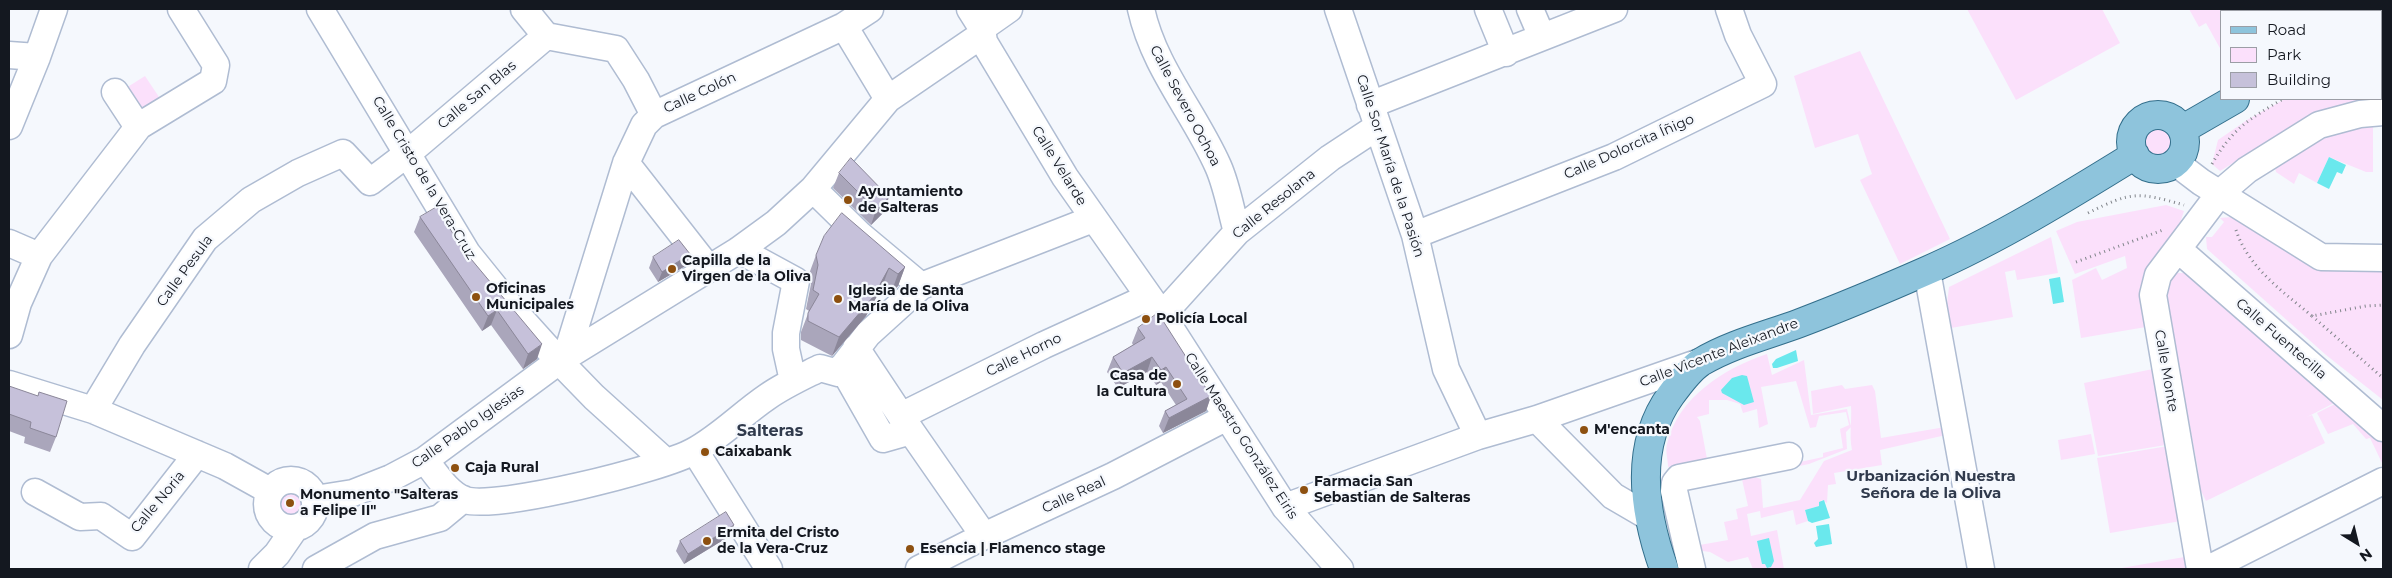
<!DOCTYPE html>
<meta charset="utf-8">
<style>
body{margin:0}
#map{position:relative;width:2392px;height:578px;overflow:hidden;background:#f5f8fd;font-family:Montserrat,sans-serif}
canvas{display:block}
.frame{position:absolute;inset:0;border:10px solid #141820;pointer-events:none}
.legend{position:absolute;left:2220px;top:10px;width:162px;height:90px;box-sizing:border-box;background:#f5f8fd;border:1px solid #9b9ea5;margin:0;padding:6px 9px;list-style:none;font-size:15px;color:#141820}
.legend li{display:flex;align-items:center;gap:10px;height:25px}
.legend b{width:25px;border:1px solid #9b9ea5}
.north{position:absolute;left:2332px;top:518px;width:50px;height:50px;-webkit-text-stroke:4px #f5f8fd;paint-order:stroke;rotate:144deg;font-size:14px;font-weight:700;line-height:20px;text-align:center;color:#141820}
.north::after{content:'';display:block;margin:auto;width:18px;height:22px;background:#141820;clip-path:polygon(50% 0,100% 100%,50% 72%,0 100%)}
</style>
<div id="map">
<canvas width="2392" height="578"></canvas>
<div class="frame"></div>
<ul class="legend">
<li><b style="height:6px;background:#8ec4dc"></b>Road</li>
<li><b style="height:14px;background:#fbe0fb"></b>Park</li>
<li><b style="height:14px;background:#c6c1da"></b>Building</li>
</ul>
<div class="north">N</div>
</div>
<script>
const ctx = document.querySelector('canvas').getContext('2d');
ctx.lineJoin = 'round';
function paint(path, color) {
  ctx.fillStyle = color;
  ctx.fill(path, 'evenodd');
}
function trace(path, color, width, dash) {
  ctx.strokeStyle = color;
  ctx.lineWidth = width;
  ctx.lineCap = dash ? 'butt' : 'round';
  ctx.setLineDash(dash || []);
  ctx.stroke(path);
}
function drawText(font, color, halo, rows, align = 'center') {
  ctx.font = font + ' Montserrat,sans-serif';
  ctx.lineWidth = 4.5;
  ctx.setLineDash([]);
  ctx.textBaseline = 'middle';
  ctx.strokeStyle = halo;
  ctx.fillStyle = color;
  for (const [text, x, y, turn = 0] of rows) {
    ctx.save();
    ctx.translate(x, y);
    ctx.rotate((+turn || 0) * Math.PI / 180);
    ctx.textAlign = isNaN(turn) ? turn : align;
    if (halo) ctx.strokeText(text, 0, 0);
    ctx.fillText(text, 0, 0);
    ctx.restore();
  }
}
const green = new Path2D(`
 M1967,9h135l18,34 -104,57z
 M2189,9h70l2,2h-40v39l-15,-27 -7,4z
 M2383,44v57l-41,4 -39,15 -83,51 -8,-7 6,-24 29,-20 38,-21h96v-53z
 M1860,51l90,188 -50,25 -40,-84 12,-6 -14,-40 -43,14 -21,-72z
 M145,76l22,33 -28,17 -21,-33z
 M2137 141a22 22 0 1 1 44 0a22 22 0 1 1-44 0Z
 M2373,127v45h-7l-37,-15 -12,26 -18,-10 -5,11 -18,-12 -2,-9 62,-35z
 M2166,205l18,6 -5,15 -10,12 -28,54 5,35 -65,11 -9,-58 24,-12 6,12 25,-12 -2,-12 -50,18 -19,-43 21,-9z
 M2231,217l89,51 40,3 23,-1v130l-57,-45 -119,-106 -1,-12h6l12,-15 -4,-4z
 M2051,237l7,36 -41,7 -2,-10 -10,2 8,45 -62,11 -4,-24 2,-17z
 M2177,273h13l148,128 -31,16 5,-2 13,28 -119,58 -14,-28 6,-3 -33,-178 3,-11z
 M1767,354l5,21 32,-15 7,55 36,-6 4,18 -5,5 1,17 -38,15 -57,12 9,3 2,29 37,-8 24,-39 28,-11c-3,-15 0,-28 -1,-44l-38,8 -2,-23 31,-6 3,4 27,-4 3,6 6,47 64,-11 1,8 -66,15 2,15 -48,8 2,11 -8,1 -1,18 -5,-3 -3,6 -14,4 3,11 -12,4 -3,-15 -32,8 -1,-7 -13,3 4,22 26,-6 7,39h-31l-5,-12 -20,5 -18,-10 -15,-2 -1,-4 34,-6 -4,-18 14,-3 -2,-10 12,-3 -7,-31 82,-18v-4l20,-5 -3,-19 9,-4 -3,-13 -27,4 -3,11 -6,1 -14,-47 -35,6 7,37 -9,4 -2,-19 -14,4 -3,-9 -13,-4h-18v14l-12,3 3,4 7,38 -39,8c0,-7 -3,-17 -1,-23 11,-47 58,-76 100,-90z
 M2153,369l13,76 -68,11 -14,-73z
 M2341,401l42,36v28l-13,-27 -4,1 -13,-15 -25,10 -11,-21z
 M2091,434l4,20 -34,6 -3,-20z
 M2168,446l13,75 -71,12 -13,-75z
 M272 503a19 19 0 1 1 38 0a19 19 0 1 1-38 0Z
 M2190,556l2,13h-76z`);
const water = new Path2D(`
 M2329,157l17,8 -4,9 -5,-2 -8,17 -12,-6z
 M2060,277l4,25 -11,2 -4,-25z
 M1796,350l2,11 -21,7h-4l-1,-4 4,-5z
 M1742,375l5,1 7,26 -10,3 -22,-12 -1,-3 11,-12z
 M1824,500l6,18 -18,5 -4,-2 -3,-11 14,-4v-4z
 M1829,524l3,20 -16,3 -2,-4 4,-4 -2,-13z
 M1769,538l5,23 -3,6 -4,1 -2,-4h-3l-5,-23z`);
const path = new Path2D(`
 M2381,43l2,-2
 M2212,164c20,-35 37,-45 71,-65
 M2088,213c44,-22 50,-21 96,-8
 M2236,230c12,37 46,61 76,86l54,-10 17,-1
 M2076,262l87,-32
 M2312,316l71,62`);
const minor = new Path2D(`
 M320,9l147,244 46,57 46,51 35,36 72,65
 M524,9l22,27 70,13 20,31 18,35
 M970,9l12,19 2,14 81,135 97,138 123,192 55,62
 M1141,9c13,59 53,103 77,157 9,20 13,45 19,66
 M1338,9l77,226 31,134 32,67
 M1488,9l18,44
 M1530,9l12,28
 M844,26l44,73
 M982,28l27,-19
 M9,55l28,2
 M115,92l23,35
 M1370,105l244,-96
 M9,126l28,-69 17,-48
 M626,163l83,106
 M2176,163l25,19 120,75 62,1
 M813,189l47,46 61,51
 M1415,235l199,-78 149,-73 -25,-49 -9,-26
 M9,243l30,13
 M739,250l57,31 -10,52v16l7,32
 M2179,250l204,178
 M1927,271l54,298
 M1162,315l75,-83 93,-74 47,-31
 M9,335l9,-32 21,-47 100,-130 74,-45 3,-16 -35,-56
 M566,357l60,-194 18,-38 10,-10 190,-89 26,-17
 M842,367l41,72 28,-8 -55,-83
 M9,384l84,26 132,56 45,25
 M93,410l39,-65 73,-106 46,-39 47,-27 45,-20 27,29 37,-28 139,-118
 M901,416l143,-71 105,-48
 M1537,419l76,77 36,21
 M911,431l73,105
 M695,451l74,118
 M425,460c11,14 23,34 40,40 32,10 197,-31 229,-49 26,-14 48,-37 73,-54 17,-12 35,-20 53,-29l18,5 30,-39 53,-48 172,-67
 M267 504a24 24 0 1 1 48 0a24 24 0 1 1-48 0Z
 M35,492l45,25 21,-1 31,21 65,-83
 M315,499l38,-6 38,-15 34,-18 134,-99 180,-111 37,-27 37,-34 75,-90 95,-65
 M1285,507l193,-71 59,-17 163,-57
 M262,569l15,-15 18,-26
 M316,569l59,-33 65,-18 23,-19
 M919,569l65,-33 129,-60 114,-59
 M1692,569l-18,-78 1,-8 4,-5 110,-22
 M2200,569l-47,-274 5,-20 62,-82 27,-23 72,-45 41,-11 23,-2
 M2208,569l175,-88`);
const major = new Path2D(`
 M2381,15l2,-2
 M2131 142a27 27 0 1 1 54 0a27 27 0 1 1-54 0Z
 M2183,129l52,-30
 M1664,569c-20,-56 -31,-122 7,-174 8,-11 19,-26 30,-33 30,-18 67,-27 99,-39 42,-16 85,-34 126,-52 73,-32 141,-74 209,-116`);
const wall = new Path2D(`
 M839,173l45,39 -13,13 -38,-37z
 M420,217l41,30 76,112 -14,10 -32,-44 -9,6 -68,-99z
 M816,255l89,12 -7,19 -7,7 -9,-6 -16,29 -34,40 -31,-16v-8l8,-21 -3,-2 5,-25 -2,-10z
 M653,257l34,8 -29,17 -9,-14z
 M1138,328l73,68 -5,15 -43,22 -4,-7 6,-15 11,-6 -15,-23 -5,3 -9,-13 -29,16 -11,-16 6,-15 20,-12 -1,-2z
 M9,386l47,51 -6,15 -26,-9 1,-6 -16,-6z
 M730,536l-46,28 -8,-13 4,-10z`);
const shadedWall = new Path2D(`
 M889,197l-5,15 -13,13 5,-15z
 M690,254l-3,11 -29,17 4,-10z
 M905,267l-7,19 -7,7 7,-19z
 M889,268l-7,19 -16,29 -34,40 7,-19z
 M497,310l-6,15 -9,6 6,-15z
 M542,344l-5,15 -14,10 5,-15z
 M1152,357l-5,15 -29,16 5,-15z
 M1166,367l-5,15 -5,3 5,-15z
 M1211,396l-5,15 -43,22 6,-15z
 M734,525l-4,11 -46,28 4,-10z`);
const building = new Path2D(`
 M851,158l38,39 -13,13 -37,-37z
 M437,207l24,40 81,97 -14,10 -31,-44 -9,6 -68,-99z
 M842,213l63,54 -7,7 -9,-6 -16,29 -34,40 -31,-16v-8l11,-19 -6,-4 5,-25 -2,-10 8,-19z
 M679,240l11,14 -28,18 -9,-15z
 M1158,313l53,83 -42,22 -4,-7 22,-12 -21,-32 -5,3 -9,-13 -29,16 -10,-16 32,-19 -7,-10z
 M9,386l29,10 1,-4 28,9 -11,36 -26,-9 1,-6 -22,-8z
 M726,512l8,13 -46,29 -8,-13z`);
const markers = [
 [848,200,5,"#8d5010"],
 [672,269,5,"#8d5010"],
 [476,297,5,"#8d5010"],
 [838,299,5,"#8d5010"],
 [1146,319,5,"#8d5010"],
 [1177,384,5,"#8d5010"],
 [1584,430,5,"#8d5010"],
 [705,452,5,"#8d5010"],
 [455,468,5,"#8d5010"],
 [1304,490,5,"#8d5010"],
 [290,503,5,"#8d5010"],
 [707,541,5,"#8d5010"],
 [910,549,5,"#8d5010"]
];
const streetNames = [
 ["Calle Colón",700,93,-25],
 ["Calle San Blas",477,95,-40],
 ["Calle Severo Ochoa",1185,106,62],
 ["Calle Dolorcita Íñigo",1629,147,-24],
 ["Calle Velarde",1059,166,58],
 ["Calle Sor María de la Pasión",1390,166,72],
 ["Calle Cristo de la Vera-Cruz",424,178,59],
 ["Calle Resolana",1274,204,-39],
 ["Calle Pesula",185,271,-54],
 ["Calle Fuentecilla",2281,339,41],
 ["Calle Vicente Aleixandre",1719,353,-21],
 ["Calle Horno",1024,355,-26],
 ["Calle Monte",2166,371,80],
 ["Calle Pablo Iglesias",468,427,-35],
 ["Calle Maestro González Eiris",1241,436,57],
 ["Calle Real",1074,495,-25],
 ["Calle Noria",158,502,-50]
];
const poiNames = [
 ["Ayuntamiento",858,192],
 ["de Salteras",858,208],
 ["Capilla de la",682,261],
 ["Virgen de la Oliva",682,277],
 ["Oficinas",486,289],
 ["Municipales",486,305],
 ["Iglesia de Santa",848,291],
 ["María de la Oliva",848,307],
 ["Policía Local",1156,319],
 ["Casa de",1167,376,"right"],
 ["la Cultura",1167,392,"right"],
 ["M'encanta",1594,430],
 ["Caixabank",715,452],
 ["Caja Rural",465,468],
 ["Farmacia San",1314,482],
 ["Sebastian de Salteras",1314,498],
 ["Monumento \"Salteras",300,495],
 ["a Felipe II\"",300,511],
 ["Ermita del Cristo",717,533],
 ["de la Vera-Cruz",717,549],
 ["Esencia | Flamenco stage",920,549]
];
const neighbourhoodNames = [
 ["Urbanización Nuestra",1931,477],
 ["Señora de la Oliva",1931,494]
];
const quarterNames = [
 ["Salteras",770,431]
];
paint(green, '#fbe0fb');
paint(water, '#6ae8ed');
trace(minor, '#afbcd2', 29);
trace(major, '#326e8b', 30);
trace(path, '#81858b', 3, [1, 4]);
trace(minor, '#fff', 26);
trace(major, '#8ec4dc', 28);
paint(wall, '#aaa6bb');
paint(shadedWall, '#8b8799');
paint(building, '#c6c1da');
trace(building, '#8b8799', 1);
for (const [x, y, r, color] of markers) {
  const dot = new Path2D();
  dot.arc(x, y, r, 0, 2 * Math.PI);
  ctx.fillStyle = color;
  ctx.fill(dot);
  trace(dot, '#f5f8fd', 2);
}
drawText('14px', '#141820', '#f5f8fd', streetNames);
drawText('bold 14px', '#141820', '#f5f8fd', poiNames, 'left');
drawText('bold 15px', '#303a4c', '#f5f8fd', neighbourhoodNames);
drawText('bold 16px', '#303a4c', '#f5f8fd', quarterNames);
</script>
